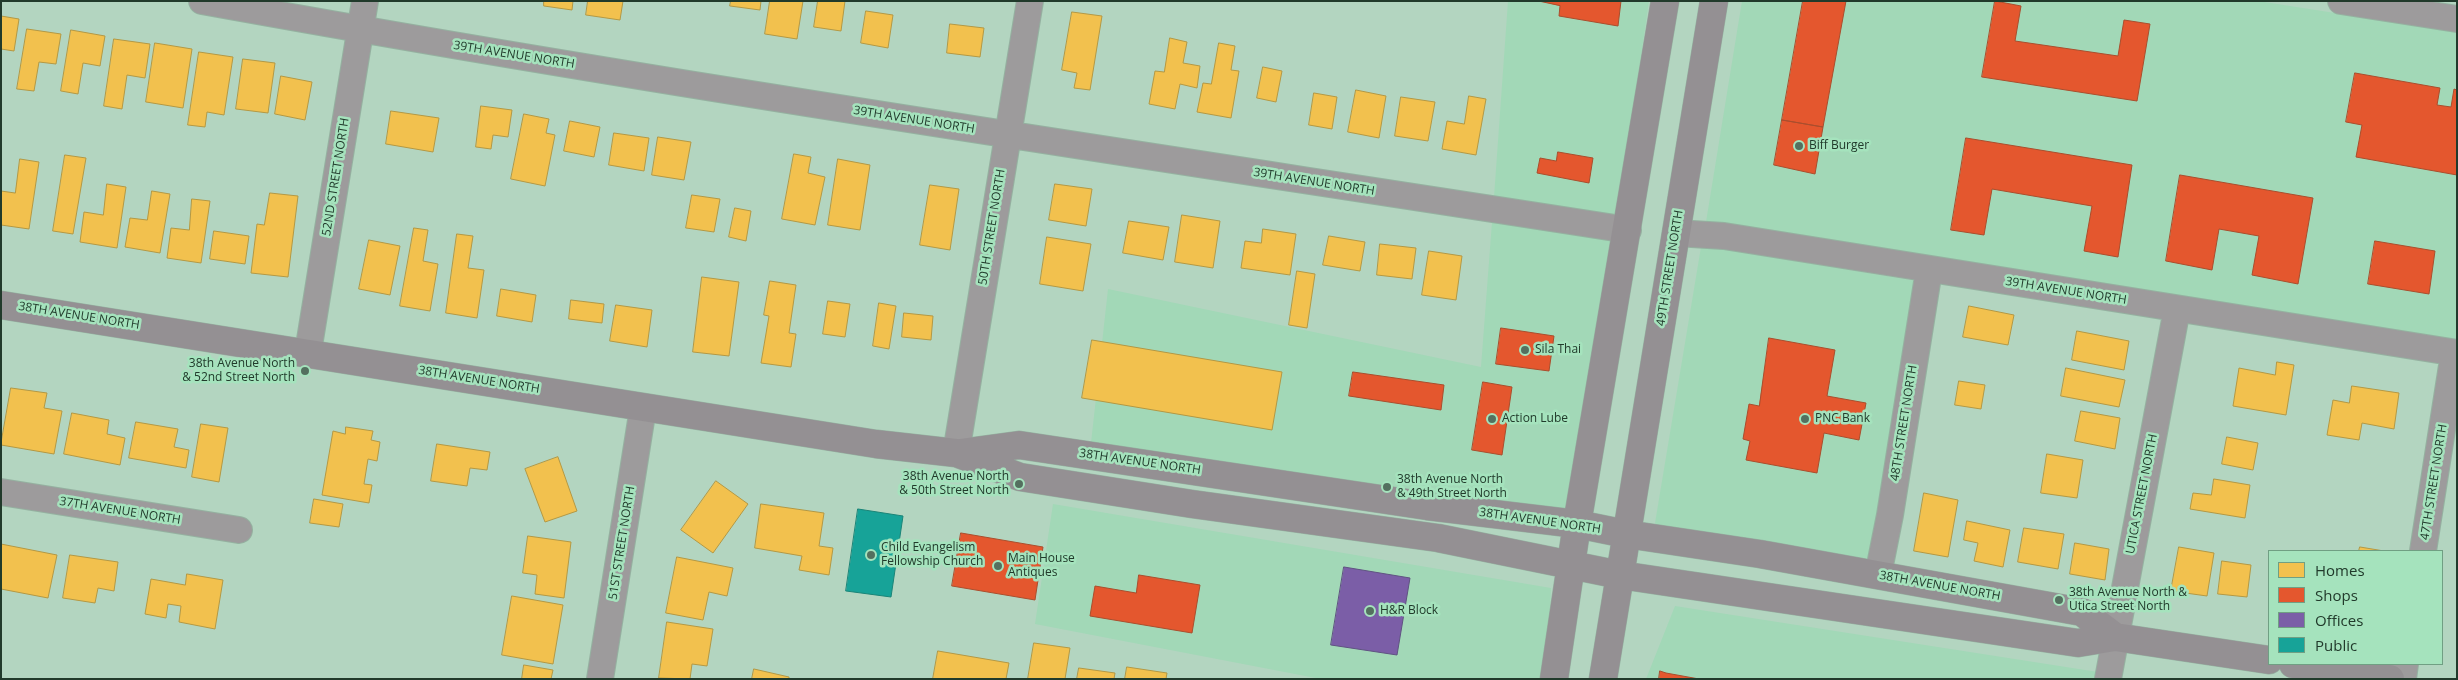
<!DOCTYPE html>
<style>
body{margin:0}
#map{position:relative;width:2458px;height:680px;overflow:hidden;background:#b3d5c0;font-family:"Open Sans",sans-serif}
canvas{display:block}
.frame{position:absolute;inset:0;border:2px solid #213a2b;pointer-events:none}
.legend{position:absolute;left:2268px;top:550px;width:175px;height:115px;box-sizing:border-box;background:#a5e3bd;border:1px solid #709f83;margin:0;padding:6px 9px;list-style:none;font-size:15px;color:#213a2b}
.legend li{display:flex;align-items:center;gap:10px;height:25px}
.legend b{width:25px;border:1px solid #709f83}
</style>
<div id="map">
<canvas width="2458" height="680"></canvas>
<div class="frame"></div>
<ul class="legend">
<li><b style="height:14px;background:#f2c14e"></b>Homes</li>
<li><b style="height:14px;background:#e4572e"></b>Shops</li>
<li><b style="height:14px;background:#7b5ea7"></b>Offices</li>
<li><b style="height:14px;background:#17a398"></b>Public</li>
</ul>
</div>
<script>
const ctx = document.querySelector('canvas').getContext('2d');
ctx.lineJoin = 'round';
function paint(path, color) {
  ctx.fillStyle = color;
  ctx.fill(path, 'evenodd');
}
function trace(path, color, width, dash) {
  ctx.strokeStyle = color;
  ctx.lineWidth = width;
  ctx.lineCap = dash ? 'butt' : 'round';
  ctx.setLineDash(dash || []);
  ctx.stroke(path);
}
function drawText(font, color, halo, rows, align = 'center') {
  ctx.font = font + ' "Open Sans",sans-serif';
  ctx.lineWidth = 5;
  ctx.setLineDash([]);
  ctx.textBaseline = 'middle';
  ctx.strokeStyle = halo;
  ctx.fillStyle = color;
  for (const [text, x, y, turn = 0] of rows) {
    ctx.save();
    ctx.translate(x, y);
    ctx.rotate((+turn || 0) * Math.PI / 180);
    ctx.textAlign = isNaN(turn) ? turn : align;
    if (halo) ctx.strokeText(text, 0, 0);
    ctx.fillText(text, 0, 0);
    ctx.restore();
  }
}
const built = new Path2D(`
 M1508,1h141l-31,214 -124,-18z
 M1742,1h516l199,31v308l-751,-118z
 M1492,222l122,18 -46,270 -139,-16 -338,-51 17,-154 373,78z
 M1701,247l22,2 193,32 -47,280 -212,-35 -2,-3z
 M1053,504l498,84 -2,52 -6,39h-222l-286,-55z
 M1675,606l423,66 -1,7h-451z`);
const homes = new Path2D(`
 M544,1h29l-1,9 -28,-4z
 M588,1h35l-3,19 -34,-5z
 M731,1h30l-1,9 -30,-4z
 M770,1h33l-6,38 -32,-5z
 M818,1h27l-4,30 -27,-4z
 M866,11l27,4 -5,33 -27,-5z
 M1072,12l30,4 -12,74 -16,-2 3,-15 -15,-3z
 M1,16l18,3 -5,32 -13,-2z
 M950,24l34,4 -4,29 -33,-4z
 M27,29l34,5 -5,30 -17,-2 -5,29 -17,-2z
 M71,30l34,6 -5,30 -17,-3 -5,31 -17,-3z
 M1170,38l17,4 -4,21 17,3 -3,22 -17,-4 -5,25 -26,-5 6,-33 9,1z
 M114,39l36,5 -5,34 -18,-3 -5,34 -18,-3z
 M155,43l37,6 -9,59 -37,-6z
 M1219,43l16,3 -4,24 8,1 -8,47 -34,-6 6,-29 8,1z
 M199,52l34,5 -9,58 -17,-3 -2,15 -17,-2z
 M243,59l32,4 -7,50 -32,-4z
 M1263,67l19,4 -6,31 -19,-4z
 M281,76l31,6 -7,38 -30,-6z
 M1356,90l30,6 -7,42 -31,-6z
 M1314,93l23,4 -5,32 -23,-4z
 M1469,96l17,3 -10,56 -34,-6 5,-28 17,3z
 M1401,97l34,5 -7,39 -33,-5z
 M481,106l31,4 -4,27 -15,-2 -2,14 -15,-2z
 M391,111l48,7 -6,34 -47,-8z
 M524,114l25,5 -3,14 9,2 -10,51 -34,-7z
 M570,121l30,6 -6,30 -30,-6z
 M614,133l35,5 -5,33 -35,-6z
 M658,137l33,5 -7,38 -32,-5z
 M794,154l17,3 -3,16 17,4 -10,48 -33,-6z
 M65,155l21,3 -13,76 -20,-3z
 M20,159l19,3 -10,67 -28,-4v-34l14,2z
 M838,159l32,6 -10,65 -32,-5z
 M107,184l19,3 -9,61 -37,-6 4,-30 19,3z
 M1055,184l37,5 -6,37 -37,-6z
 M930,185l29,4 -9,61 -30,-5z
 M152,191l18,3 -10,59 -35,-6 5,-29 17,2z
 M270,193l28,3 -10,81 -37,-4 6,-49 7,1z
 M692,195l28,4 -6,33 -28,-4z
 M192,199l18,2 -9,62 -34,-5 4,-30 18,2z
 M735,208l16,3 -5,30 -17,-4z
 M1182,215l38,6 -7,47 -38,-6z
 M1129,221l40,6 -6,33 -40,-7z
 M414,228l14,2 -5,31 15,3 -8,47 -30,-5z
 M1263,229l33,5 -6,41 -49,-7 4,-27 16,2z
 M214,231l35,5 -4,28 -35,-5z
 M457,234l16,2 -5,32 16,2 -7,48 -31,-5z
 M1329,236l36,6 -5,29 -37,-6z
 M1047,237l44,7 -8,47 -43,-7z
 M369,240l31,6 -10,49 -31,-6z
 M1380,244l36,4 -4,31 -35,-4z
 M1429,251l33,5 -6,44 -34,-5z
 M1297,271l18,3 -8,54 -18,-3z
 M702,277l37,5 -10,74 -36,-4z
 M770,281l26,4 -7,48 7,1 -5,33 -30,-4 8,-47 -5,-1z
 M501,289l35,6 -4,27 -35,-6z
 M571,300l33,4 -2,19 -33,-4z
 M828,301l22,3 -5,33 -22,-3z
 M879,303l17,3 -7,43 -16,-3z
 M616,305l36,5 -5,37 -37,-6z
 M1969,306l45,9 -6,30 -45,-8z
 M904,313l29,3 -2,24 -29,-3z
 M2077,331l52,10 -5,29 -52,-10z
 M1092,340l190,32 -10,58 -190,-32z
 M2277,362l17,3 -8,50 -53,-9 6,-38 36,7z
 M2066,368l59,12 -6,27 -58,-11z
 M1959,381l26,4 -4,24 -26,-4z
 M2352,386l47,7 -5,36 -32,-6 -3,17 -32,-5 6,-35 16,3z
 M11,388l36,5 -3,15 18,3 -8,43 -53,-9z
 M2081,411l39,7 -5,31 -40,-8z
 M72,413l37,7 -2,14 18,4 -5,27 -56,-11z
 M136,422l42,7 -4,18 15,3 -3,18 -57,-10z
 M201,424l27,4 -9,54 -27,-5z
 M346,427l27,4 -2,9 9,2 -3,19 -9,-2 -4,25 8,1 -3,18 -47,-8 11,-64 12,3z
 M2227,437l31,6 -5,27 -31,-6z
 M437,444l53,8 -3,18 -17,-2 -3,18 -36,-5z
 M2047,454l36,6 -6,38 -36,-5z
 M558,457l19,54 -32,11 -20,-53z
 M2214,479l36,6 -5,33 -55,-9 3,-16 18,2z
 M716,481l32,23 -35,49 -32,-23z
 M1924,493l34,7 -10,57 -34,-6z
 M314,499l29,5 -4,23 -29,-4z
 M761,504l63,9 -5,33 14,2 -4,27 -30,-5 3,-14 -47,-8z
 M1967,521l43,9 -7,37 -29,-6 4,-18 -14,-3z
 M2024,528l40,6 -6,35 -40,-7z
 M528,536l43,6 -7,56 -29,-4 2,-19 -14,-2z
 M2075,543l34,6 -4,31 -35,-6z
 M1,544l56,11 -9,43 -47,-9z
 M2179,547l35,6 -7,43 -36,-5z
 M2360,547l24,4h-25z
 M70,555l48,7 -4,29 -16,-3 -3,15 -32,-5z
 M677,557l56,11 -6,28 -18,-4 -6,28 -37,-7z
 M2222,561l29,4 -4,32 -29,-3z
 M187,574l36,6 -8,49 -36,-7 2,-16 -13,-2 -2,14 -21,-4 6,-35 34,6z
 M512,596l51,9 -10,59 -51,-9z
 M667,622l46,7 -6,37 -15,-2 -2,15 -31,-1z
 M1034,643l36,5 -5,31h-37z
 M938,651l71,12 -3,16h-73z
 M524,665l29,5 -2,9h-29z
 M1127,667l40,6 -1,6h-41z
 M1079,668l36,5 -1,6h-37z
 M754,669l35,8v2h-37z`);
const shops = new Path2D(`
 M1539,1h82l-3,25 -59,-10 1,-10z
 M1803,1h43l-23,126 -41,-7z
 M1995,1l26,5 -6,35 103,15 6,-36 26,4 -13,77 -155,-24z
 M2355,73l85,15 -3,17 14,2 3,-18 3,1v85l-101,-18 6,-32 -16,-3z
 M1782,120l41,7 -8,47 -41,-9z
 M1966,138l166,27 -14,92 -34,-6 8,-45 -100,-17 -8,46 -33,-5z
 M1558,152l35,6 -4,25 -52,-10 3,-15 16,3z
 M2180,175l133,23 -15,86 -46,-9 7,-39 -40,-7 -7,41 -46,-9z
 M2375,241l60,10 -6,43 -61,-10z
 M1501,328l53,8 -5,35 -53,-7z
 M1769,338l66,12 -8,46 39,7 -7,37 -35,-7 -7,40 -71,-13 4,-19 -7,-2 6,-35 10,2z
 M1353,372l91,13 -3,25 -92,-14z
 M1483,382l29,5 -10,68 -30,-5z
 M961,533l82,14 -8,53 -83,-14z
 M1139,575l61,10 -8,48 -102,-17 5,-30 41,7z
 M1660,671l6,2 33,6h-40z`);
const offices = new Path2D(`
 M1344,567l66,11 -13,77 -66,-10z`);
const public = new Path2D(`
 M858,509l45,7 -12,81 -45,-6z`);
const minor = new Path2D(`
 M202,1c474,86 950,155 1426,229
 M2341,1l116,18
 M1676,233l48,3 733,117
 M308,352l57,-351
 M956,453l74,-452
 M1,492l238,38
 M2423,551l31,-198
 M1878,575l12,-60 39,-245
 M600,679l43,-271
 M2108,679l69,-370
 M2403,679l2,-15`);
const secondary = new Path2D(`
 M1,305l875,139 80,9 64,24 172,27 246,34 182,37 458,68 37,-6 154,23
 M960,453l59,-8 408,61 150,18 49,10 134,20 322,58 33,25
 M2293,664l97,15
 M1554,679l23,-155 88,-523
 M1603,679l111,-678`);
const markers = [
 [1799,146,5,"#54705f"],
 [1525,350,5,"#54705f"],
 [305,371,5,"#54705f"],
 [1492,419,5,"#54705f"],
 [1805,419,5,"#54705f"],
 [1019,484,5,"#54705f"],
 [1387,487,5,"#54705f"],
 [871,555,5,"#54705f"],
 [998,566,5,"#54705f"],
 [2059,600,5,"#54705f"],
 [1370,611,5,"#54705f"]
];
const streetNames = [
 ["39TH AVENUE NORTH",514,55,9],
 ["39TH AVENUE NORTH",914,120,9],
 ["52ND STREET NORTH",336,177,-81],
 ["39TH AVENUE NORTH",1314,182,9],
 ["50TH STREET NORTH",992,227,-81],
 ["49TH STREET NORTH",1670,268,-81],
 ["39TH AVENUE NORTH",2066,291,9],
 ["38TH AVENUE NORTH",79,316,9],
 ["38TH AVENUE NORTH",479,380,9],
 ["48TH STREET NORTH",1904,423,-81],
 ["38TH AVENUE NORTH",1140,462,8],
 ["47TH STREET NORTH",2434,482,-81],
 ["UTICA STREET NORTH",2142,494,-79],
 ["37TH AVENUE NORTH",120,511,9],
 ["38TH AVENUE NORTH",1540,521,8],
 ["51ST STREET NORTH",622,543,-81],
 ["38TH AVENUE NORTH",1940,586,10]
];
const poiNames = [
 ["Biff Burger",1809,146],
 ["Sila Thai",1535,350],
 ["38th Avenue North",295,364,"right"],
 ["& 52nd Street North",295,378,"right"],
 ["Action Lube",1502,419],
 ["PNC Bank",1815,419],
 ["38th Avenue North",1009,477,"right"],
 ["& 50th Street North",1009,491,"right"],
 ["38th Avenue North",1397,480],
 ["& 49th Street North",1397,494],
 ["Child Evangelism",881,548],
 ["Fellowship Church",881,562],
 ["Main House",1008,559],
 ["Antiques",1008,573],
 ["38th Avenue North &",2069,593],
 ["Utica Street North",2069,607],
 ["H&R Block",1380,611]
];
paint(built, '#a2d8b7');
paint(homes, '#f2c14e');
trace(homes, '#b39844', 1);
paint(shops, '#e4572e');
trace(shops, '#aa4e2d', 1);
paint(offices, '#7b5ea7');
trace(offices, '#605382', 1);
paint(public, '#17a398');
trace(public, '#1a8477', 1);
trace(minor, '#95b1a0', 28);
trace(secondary, '#95b1a0', 29);
trace(minor, '#9d9b9c', 26);
trace(secondary, '#949093', 28);
for (const [x, y, r, color] of markers) {
  const dot = new Path2D();
  dot.arc(x, y, r, 0, 2 * Math.PI);
  ctx.fillStyle = color;
  ctx.fill(dot);
  trace(dot, '#a5e3bd', 2);
}
drawText('12px', '#213a2b', '#a5e3bd', streetNames);
drawText('12px', '#213a2b', '#a5e3bd', poiNames, 'left');
</script>
